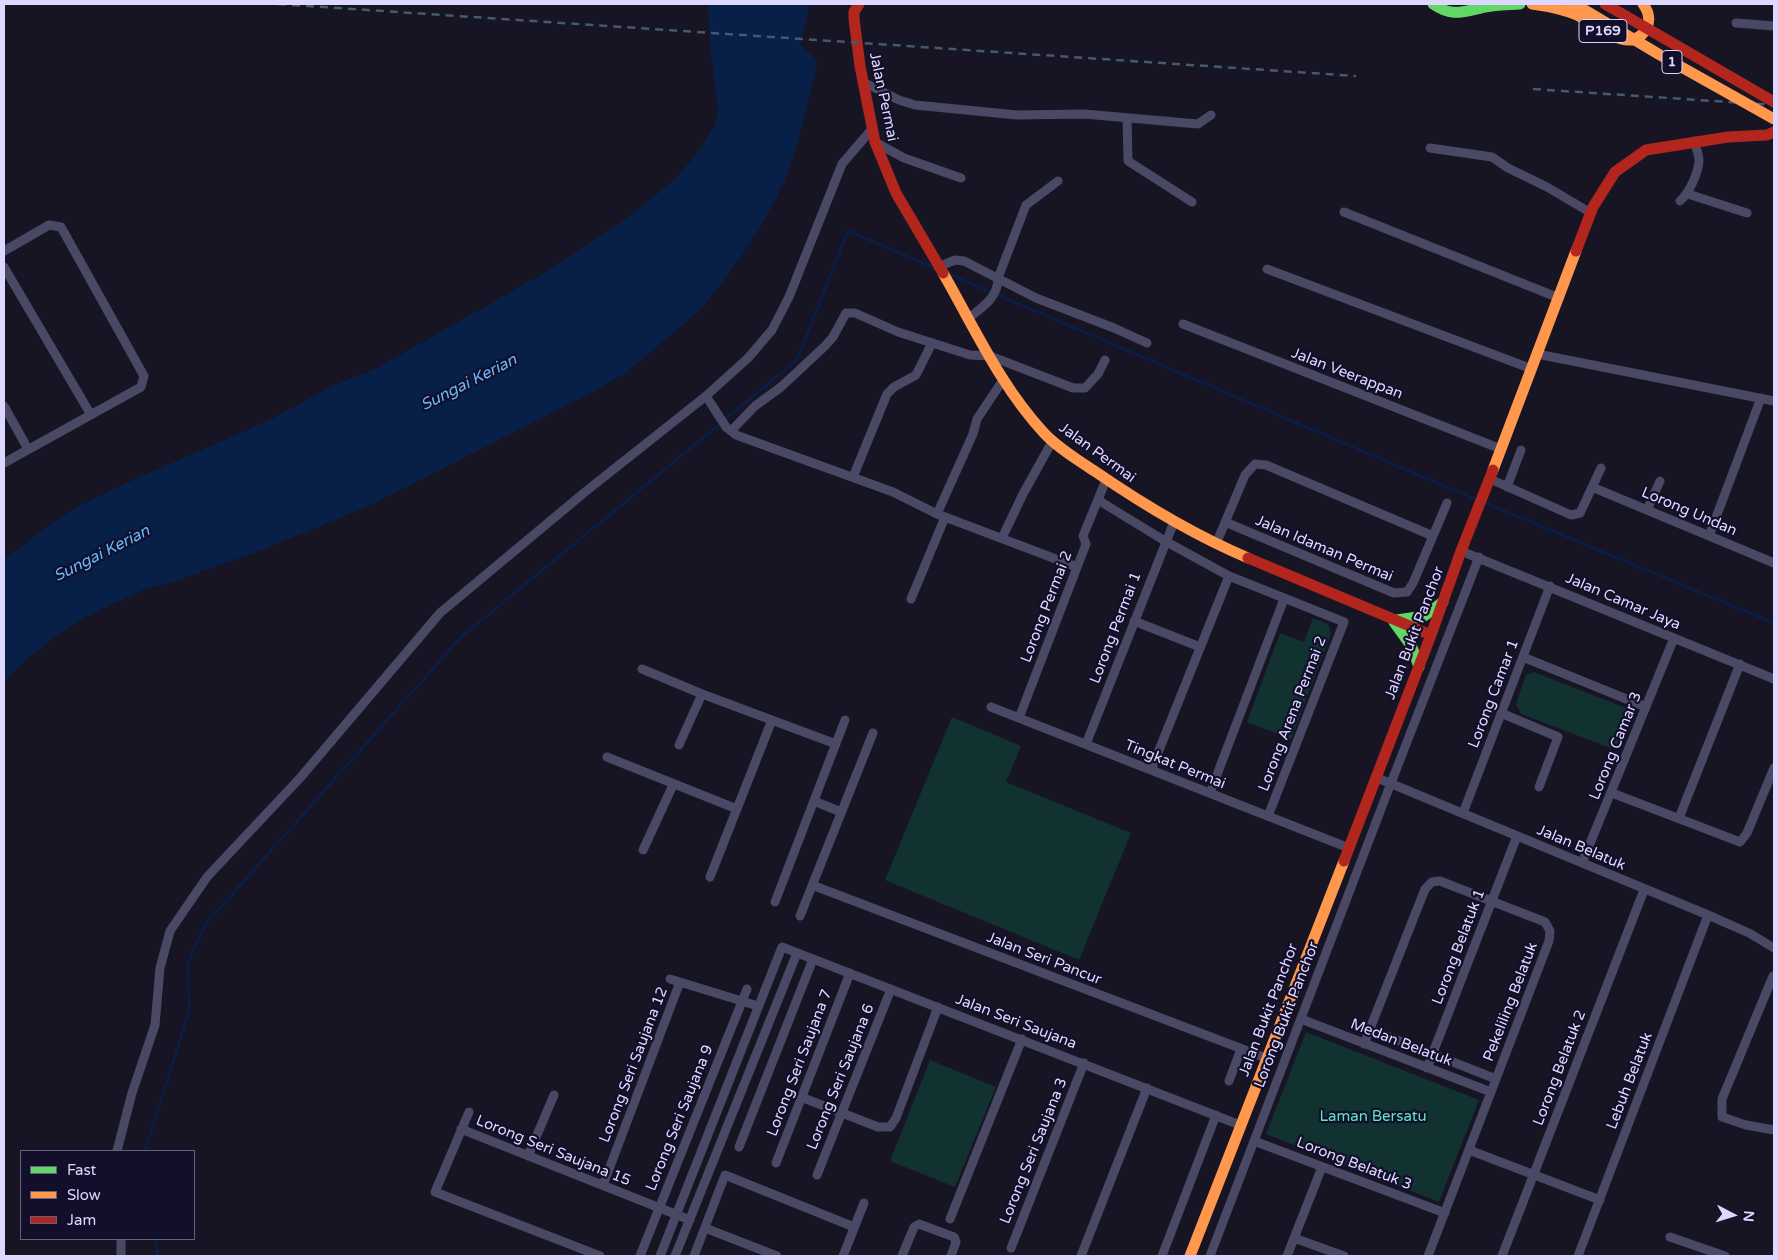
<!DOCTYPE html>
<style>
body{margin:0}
#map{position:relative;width:1778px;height:1260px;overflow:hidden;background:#171524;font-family:"Varela Round",sans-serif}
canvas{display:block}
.frame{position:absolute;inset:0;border:5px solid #dcd8ff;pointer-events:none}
.legend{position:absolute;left:20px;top:1150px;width:175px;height:90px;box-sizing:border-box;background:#130f2a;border:1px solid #635f7f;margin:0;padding:6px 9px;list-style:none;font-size:15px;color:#dcd8ff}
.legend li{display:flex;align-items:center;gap:10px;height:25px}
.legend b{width:25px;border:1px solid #635f7f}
.north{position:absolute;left:1708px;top:1190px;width:50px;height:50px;-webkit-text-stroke:4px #130f2a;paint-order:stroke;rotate:95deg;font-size:14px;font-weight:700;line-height:20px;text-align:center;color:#dcd8ff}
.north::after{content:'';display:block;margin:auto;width:18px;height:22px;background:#dcd8ff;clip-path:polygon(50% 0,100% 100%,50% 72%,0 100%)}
</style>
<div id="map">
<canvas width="1778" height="1260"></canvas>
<div class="frame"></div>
<ul class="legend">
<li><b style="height:6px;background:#63d668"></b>Fast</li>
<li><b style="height:6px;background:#ff974d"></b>Slow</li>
<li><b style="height:6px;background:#b3261e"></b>Jam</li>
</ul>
<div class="north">N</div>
</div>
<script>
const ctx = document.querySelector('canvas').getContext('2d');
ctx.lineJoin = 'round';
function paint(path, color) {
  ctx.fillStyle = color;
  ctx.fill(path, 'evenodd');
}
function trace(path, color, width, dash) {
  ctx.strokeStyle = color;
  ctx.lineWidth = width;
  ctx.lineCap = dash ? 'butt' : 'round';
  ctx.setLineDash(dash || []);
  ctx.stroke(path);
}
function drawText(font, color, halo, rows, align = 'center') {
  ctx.font = font + ' "Varela Round",sans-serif';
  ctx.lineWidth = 4.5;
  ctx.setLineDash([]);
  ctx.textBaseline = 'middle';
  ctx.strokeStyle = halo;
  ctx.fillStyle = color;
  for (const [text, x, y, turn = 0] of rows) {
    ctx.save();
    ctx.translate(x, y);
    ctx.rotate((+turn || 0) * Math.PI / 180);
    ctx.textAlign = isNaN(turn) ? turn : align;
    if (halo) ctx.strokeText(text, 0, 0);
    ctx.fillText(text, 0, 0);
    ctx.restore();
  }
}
const green = new Path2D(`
 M1313,618l15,6 3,10 -40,105 -44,-17 33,-89 24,9z
 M1534,672l92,36 5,8 -11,31 -7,2 -92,-35 -5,-10 10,-29z
 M952,717l69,29 -15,36 125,51 -52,127 -194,-80z
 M1306,1032l173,68 -40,102 -173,-68z
 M930,1060l66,27 -41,100 -65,-26z`);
const water = new Path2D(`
 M708,4h100v9l-8,32 15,13 2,7 -16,66 -16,50 -23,44 -20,30 -24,33 -18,22 -73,62 -34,20 -220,112 -111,46 -84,30 -35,10 -35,16 -30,15 -23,16 -27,21 -24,23v-121l48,-37 31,-19 41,-20 148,-65 62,-34 43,-17 162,-92 74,-48 32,-24 29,-24 25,-29 15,-24 4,-17 -8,-65z`);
const stream = new Path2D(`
 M949,274l528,226
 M724,420l73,-60 51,-129 87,37
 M1485,503l289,120
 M145,1151l44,-140 -1,-48 16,-37 257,-289 259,-213
 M155,1239l3,17`);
const street = new Path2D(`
 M1736,23l38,3
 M863,82l36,18 16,5 102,10 67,-1 114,10 13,-9
 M1127,118l1,43 64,41
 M875,142l29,16 57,20
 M1430,148l62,9 16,11 39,19 44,26
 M1688,194l59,19
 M1680,201c9,-8 18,-27 19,-40 0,-7 -3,-13 -5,-20
 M1344,212l215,86
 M4,251l45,-26 12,2 83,149 -3,11 -137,76
 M4,267l87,148
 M938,267l17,-7 9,1 72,37 78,30 33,15
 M1267,269l265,100
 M969,318c14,-12 29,-20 29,-40l28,-73 32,-24
 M1183,324l318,125
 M1537,354l237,47
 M706,396l20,31 10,8 157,57 44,22 140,53
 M4,406l24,43
 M731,431l24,-25 26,-19 44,-41 8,-9 13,-24h9l43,19 72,23 20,1 83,32h12l13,-14 7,-14
 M853,477l34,-83 7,-7 22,-12 16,-32
 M1490,479l81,36 9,-2 21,-45
 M1507,487l14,-37
 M1592,487l182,76
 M1098,500l67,41 64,35 115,46 -76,194
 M1647,510l13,-29
 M937,514l36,-80 4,-15 26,-39
 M1225,522l169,71 13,-1 6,-9 34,-80
 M1709,536l52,-138
 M1002,538l21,-44 30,-54
 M1216,544l29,-69 10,-11 11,1 167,71
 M1461,551l313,128
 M911,599l34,-82
 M1134,621l66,26
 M1523,657l123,50
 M642,669l60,25 134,50
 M991,707l358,141
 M1501,713l57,24 -19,50
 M1019,718l67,-174 -3,-8 23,-56
 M1086,744l88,-222
 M679,745l23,-51
 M607,757l130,52
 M1151,770l78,-194
 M1375,777l333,138 41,18 25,15
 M1210,793l74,-194
 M1612,793l128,49 7,-9 27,-65
 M814,801l27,11
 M1463,813l87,-227
 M1679,818l61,-154
 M643,850l30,-65
 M1582,863l92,-225
 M710,877l62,-157
 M812,885l454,173
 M775,902l70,-182
 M800,916l73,-183
 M1773,976l-51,123v18l24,8 28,5
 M670,979l88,27
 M1301,1019l190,73
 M1369,1029l127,50
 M1364,1044l61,-155 7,-7 8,-1 105,41 5,9 -1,10 -121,315
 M1427,1068l90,-232
 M1229,1081l12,-32
 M801,1097l77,30h12l6,-9 42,-111
 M469,1112l-34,80 165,64
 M461,1129l229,91
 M1254,1141l191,72
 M739,1147l74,-188
 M1469,1150l131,50
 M117,1151l15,-58 23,-68 5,-57 10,-37 37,-54 93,-99 140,-165 145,-121 121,-96 42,-38 24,-28 17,-33 53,-133 30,-35
 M528,1156l26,-61
 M776,1163l74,-190
 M817,1175l74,-186
 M603,1185l77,-203
 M950,1219l72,-180
 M705,1228l72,28
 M1670,1237l55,19
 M1294,1238l50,18
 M121,1239v17
 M1011,1248l73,-185
 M640,1256l107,-267
 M660,1256l122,-309 458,178
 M675,1256l122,-303
 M694,1256l31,-81 129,52
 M843,1256l21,-53
 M902,1256l12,-29 5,-3 35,13 2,5 -5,14
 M1081,1256l66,-168
 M1162,1256l54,-141
 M1210,1256l181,-473 88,-226
 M1287,1256l35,-89
 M1502,1256l142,-366
 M1578,1256l130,-341`);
const fast = new Path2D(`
 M1433,4c19,13 28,8 48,4 13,-3 26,-3 39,-4
 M1397,620l27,-4 19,-14
 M1394,622l18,25 7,20`);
const slow = new Path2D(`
 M1532,4c15,2 31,5 45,11 19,9 53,42 69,14 5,-9 3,-17 -3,-25
 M943,273c31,54 58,114 101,160 14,15 35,28 52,39 48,33 98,63 152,86
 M1493,470l83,-219
 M1190,1256l154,-395`);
const jam = new Path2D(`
 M859,4l-5,8v7l6,47 15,76 21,51 47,80
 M1576,251l17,-44 22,-35 31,-22 82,-13 39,-2 7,-3
 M1248,558l183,77
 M1344,861l87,-226 30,-84 32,-81`);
const rail = new Path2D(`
 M278,4l1078,72
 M1533,89l241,16`);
const slowBridge = new Path2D(`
 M1571,4l12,5 77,46 114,64`);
const jamBridge = new Path2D(`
 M1605,4l169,98`);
const shields = [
 [1603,31,48],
 [1672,62,20]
];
const shieldNames = [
 ["P169",1603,31],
 ["1",1672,62]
];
const streetNames = [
 ["Jalan Permai",883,97,78],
 ["Jalan Veerappan",1347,374,21],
 ["Jalan Permai",1097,453,36],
 ["Lorong Undan",1689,512,23],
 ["Jalan Idaman Permai",1324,549,23],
 ["Jalan Camar Jaya",1623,602,23],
 ["Lorong Permai 2",1047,607,-69],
 ["Lorong Permai 1",1116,628,-69],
 ["Jalan Bukit Panchor",1415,633,-69],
 ["Lorong Camar 1",1494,694,-69],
 ["Lorong Arena Permai 2",1293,714,-69],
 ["Lorong Camar 3",1616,746,-68],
 ["Tingkat Permai",1175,765,22],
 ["Jalan Belatuk",1581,848,23],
 ["Lorong Belatuk 1",1459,947,-69],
 ["Jalan Seri Pancur",1044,959,21],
 ["Pekeliling Belatuk",1511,1002,-69],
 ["Jalan Bukit Panchor",1269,1010,-69],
 ["Lorong Bukit Panchor",1287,1015,-69],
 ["Jalan Seri Saujana",1016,1022,21],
 ["Medan Belatuk",1401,1043,21],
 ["Lorong Seri Saujana 7",800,1063,-69],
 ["Lorong Seri Saujana 12",634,1065,-69],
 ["Lorong Belatuk 2",1560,1068,-69],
 ["Lorong Seri Saujana 6",841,1077,-68],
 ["Lebuh Belatuk",1630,1081,-69],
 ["Lorong Seri Saujana 9",680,1118,-68],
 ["Lorong Seri Saujana 15",553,1151,22],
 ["Lorong Seri Saujana 3",1034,1151,-68],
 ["Lorong Belatuk 3",1354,1164,21]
];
const parkNames = [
 ["Laman Bersatu",1373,1117]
];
const waterNames = [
 ["Sungai Kerian",469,383,-27],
 ["Sungai Kerian",102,554,-27]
];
paint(green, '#123131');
paint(water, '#081f47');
trace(stream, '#081f47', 2.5);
trace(street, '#4a4965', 9);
trace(fast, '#63d668', 11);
trace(slow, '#ff974d', 11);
trace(jam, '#b3261e', 11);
trace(rail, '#445a6d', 2.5, [8, 6]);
trace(slowBridge, '#ff974d', 11);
trace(jamBridge, '#b3261e', 11);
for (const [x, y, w] of shields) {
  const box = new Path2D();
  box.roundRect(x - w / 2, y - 11.5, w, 23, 4);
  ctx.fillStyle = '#130f2a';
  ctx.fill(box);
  trace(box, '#dcd8ff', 1);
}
drawText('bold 14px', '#dcd8ff', null, shieldNames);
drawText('15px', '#dcd8ff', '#130f2a', streetNames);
drawText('15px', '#5ae9c3', '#130f2a', parkNames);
drawText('italic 16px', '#66baff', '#130f2a', waterNames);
</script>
